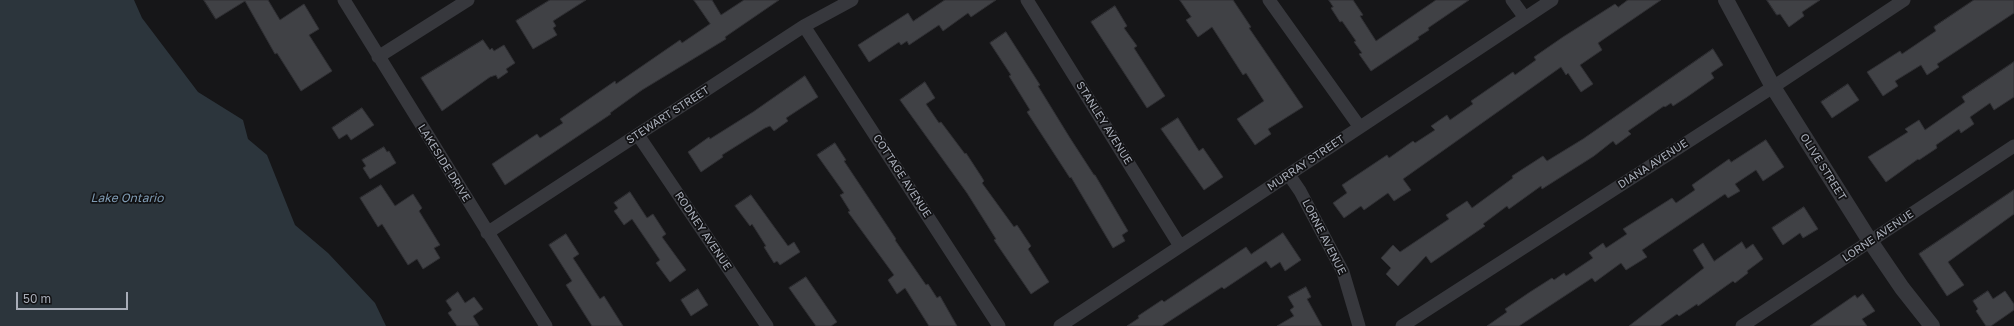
<!DOCTYPE html>
<style>
body{margin:0}
#map{position:relative;width:2014px;height:326px;overflow:hidden;background:#161618;font-family:"Golos Text",sans-serif}
canvas{display:block}
.scale{position:absolute;left:16px;top:292px;width:112px;height:18px;box-sizing:border-box;border:2px solid #a8adb8;border-top:0;padding-left:5px;font-size:12px;line-height:14px;white-space:nowrap;color:#a8adb8;-webkit-text-stroke:3px #111113;paint-order:stroke}
</style>
<div id="map">
<canvas width="2014" height="326"></canvas>
<div class="scale">50 m</div>
</div>
<script>
const ctx = document.querySelector('canvas').getContext('2d');
ctx.lineJoin = 'round';
function paint(path, color) {
  ctx.fillStyle = color;
  ctx.fill(path, 'evenodd');
}
function trace(path, color, width, dash) {
  ctx.strokeStyle = color;
  ctx.lineWidth = width;
  ctx.lineCap = dash ? 'butt' : 'round';
  ctx.setLineDash(dash || []);
  ctx.stroke(path);
}
function drawText(font, color, halo, rows, align = 'center') {
  ctx.font = font + ' "Golos Text",sans-serif';
  ctx.lineWidth = 3.5;
  ctx.setLineDash([]);
  ctx.textBaseline = 'middle';
  ctx.strokeStyle = halo;
  ctx.fillStyle = color;
  for (const [text, x, y, turn = 0] of rows) {
    ctx.save();
    ctx.translate(x, y);
    ctx.rotate((+turn || 0) * Math.PI / 180);
    ctx.textAlign = isNaN(turn) ? turn : align;
    if (halo) ctx.strokeText(text, 0, 0);
    ctx.fillText(text, 0, 0);
    ctx.restore();
  }
}
const water = new Path2D(`
 M0,0h134l8,18 56,74 45,28 5,19 19,16 28,70 33,28 47,50 11,23h-386z`);
const building = new Path2D(`
 M204,0h64l12,20 24,-16 15,25 -10,6 23,36 -31,20 -24,-38 -2,1 -30,-53 -29,18z
 M550,0h36l-33,21 3,5 -3,2 4,7 -24,14 -17,-28z
 M694,0h18l9,15 23,-15h35l-54,37 1,2 -84,51 -32,23 1,1 -106,71 -13,-21 45,-30 3,4 23,-15 -3,-4 55,-38 1,3 64,-44 2,3 28,-19z
 M945,0h51l-25,17 -3,-4 -25,18 -4,-6 -30,20 -2,-4 -6,4 -2,-3 -30,20 -11,-17 50,-32 5,8z
 M1180,0h53l18,27 -2,1 54,79 -35,22 3,5 -16,11 -18,-26 27,-18 -18,-28 -3,2 -31,-48 -14,10 -12,-17 5,-3z
 M1329,0h24l10,15 -3,1 16,25 60,-41h33l-41,28 1,2 -11,7 1,2 -48,32 -12,-17 3,-1 -8,-11 2,-1 -14,-20 -2,1 -9,-14 2,-1z
 M1628,0h33l-63,43 4,7 -22,15 13,19 -12,8 -13,-19 -2,2 -5,-8 -158,112 8,11 -17,11 -6,-8 -24,17 -3,-4 -17,12 -11,-15 14,-10 -5,-8 45,-30 2,3 24,-17 2,2 20,-13 -4,-4 16,-11 3,5 23,-16 -2,-3 42,-29 2,3 21,-15 -2,-3 29,-20 52,-33 3,3z
 M1767,0h53l-18,12 2,4 -15,11 -9,-13 -3,1z
 M1974,0h40v13l-77,51 2,3 -12,8 -6,-10 -26,16 3,5 -15,10 -16,-24 33,-21 2,3 34,-23 -2,-4z
 M1115,6l12,20 -3,2 13,18 -3,2 31,48 -18,12 -56,-86z
 M1006,32l34,53 -2,1 32,52 24,37h1l33,56 -6,4 3,6 -12,7 -42,-71 -1,1 -43,-66 3,-2 -21,-34 2,-1 -21,-32z
 M483,40l7,10 2,-2 2,3 10,-6 11,18 -9,6 2,3 -10,7 -2,-4 -6,2 -48,34 -21,-33z
 M1713,49l10,16 -12,8 3,5 -27,19 -14,9 -2,-3 -6,4 -1,-1 -36,25 3,3 -15,11 -3,-4 -19,15 -52,33 -1,-3 -32,23 -2,-3 -24,18 2,2 -54,37 -5,-7 -28,30 -12,-12 5,-6 -10,-10 12,-13 7,7 49,-33 -3,-4 21,-14 5,7 41,-30 -1,-2 31,-20 4,5 36,-22z
 M2014,62v35l-20,13 -4,-7 -20,14 4,7 -13,9 -2,-4 -23,16 1,3 -18,12 -1,-1 -32,23 -18,-25 40,-25 -3,-3 14,-9 6,10 40,-28 -3,-5z
 M805,76l13,21 -32,21 2,3 -14,10 -4,-5 -5,2 -43,27 1,2 -22,15 -13,-20 21,-15 1,2 43,-27z
 M925,82l10,16 -9,6 13,19 2,-1 24,32 1,-1 15,23 3,5 -2,2 32,44 3,-2 14,21 -3,3 21,33 -18,12 -37,-54 2,-1 -29,-46 -67,-93z
 M1848,84l11,16 -27,18 -11,-16z
 M362,108l12,17 -23,15 -4,-6 -8,5 -7,-11z
 M1178,118l21,33 4,-3 20,29 -19,13 -43,-61z
 M1766,140l18,27 -21,14 -7,-11 -21,14 5,7 -12,7 -3,-4 -83,56 5,7 -21,13 -5,-7 -26,19 -3,-4 -73,48h-32l20,-14 -2,-3 25,-17 22,-14 2,2 10,-7 2,3 27,-18 -4,-5 14,-10 3,5 21,-14 -4,-5 49,-31 4,5 19,-13 -3,-5 37,-26 2,3z
 M835,143l11,17 -2,1 52,78 -1,1 31,45 2,-1 9,14 3,-2 17,30h-28l-24,-38 -8,6 -9,-14 6,-5 -46,-63 2,-1 -10,-16 4,-2 -27,-38z
 M384,147l3,5 2,-1 7,12 -26,16 -7,-11 3,-2 -4,-6z
 M381,185l14,21 18,-12 9,14 -3,3 21,34 -6,3 6,10 -17,11 -6,-10 -9,6 -26,-41 -4,3 -18,-29z
 M2014,190v24l-66,48 16,23 -17,11 -28,-42z
 M630,192l17,26 6,-4 13,20 -4,3 24,33 -16,12 -14,-19 4,-3 -28,-41 -8,6 -10,-14 4,-3 -4,-5z
 M751,195l37,51 6,-4 6,10 -20,13 -3,-4 -3,2 -10,-16 2,-1 -14,-22 -2,2 -15,-20z
 M1804,207l14,22 -15,9 -3,-5 -17,12 -11,-17z
 M1283,233l18,27 -16,11 -5,-9 -9,6 -5,-7 -42,28 -2,-2 -60,39h-35l12,-8 -1,-2 24,-16 2,2 82,-55 5,7z
 M566,234l13,20 -6,4 27,41 4,-3 19,30h-31l-26,-41 6,-4 -23,-36z
 M1742,242l4,7 7,-5 10,15 -16,12 1,2 -13,10 -2,-2 -35,25 -1,-2 -18,12 -2,-2 -17,12h-31l75,-58 -11,-18 10,-7 11,18z
 M806,277l31,45 -6,4h-15l-27,-38z
 M1306,287l5,10 -4,2 15,27h-45l17,-10 -4,-6 4,-3 -6,-10z
 M698,289l10,16 -17,11 -10,-16z
 M1988,291l5,8 12,-8 9,13v6l-23,16h-5l-10,-15 2,-2 -5,-8z
 M458,292l7,11 9,-6 9,12 -10,7 6,10h-22l-9,-13 4,-3 -6,-9z
 M1863,294l12,17 -13,8 5,7h-57l45,-31 2,3z`);
const minor = new Path2D(`
 M344,0l202,326
 M1027,0l153,246
 M1269,0l90,126
 M1512,0l13,18
 M804,26l195,300
 M378,57l90,-57
 M638,135l129,191
 M1289,175l11,16 43,81 16,54
 M487,233l317,-207 48,-26
 M1060,326l492,-326
 M1402,326l371,-239 131,-87
 M1742,326l272,-180`);
const tertiary = new Path2D(`
 M1726,0l47,87 97,154 32,47 30,38`);
const streetNames = [
 ["STEWART STREET",668,115,-33],
 ["STANLEY AVENUE",1104,123,58],
 ["LAKESIDE DRIVE",444,163,58],
 ["MURRAY STREET",1306,163,-34],
 ["DIANA AVENUE",1653,164,-33],
 ["OLIVE STREET",1823,167,58],
 ["COTTAGE AVENUE",902,176,57],
 ["RODNEY AVENUE",703,231,56],
 ["LORNE AVENUE",1878,236,-34],
 ["LORNE AVENUE",1324,237,63]
];
const waterNames = [
 ["Lake Ontario",127,198]
];
paint(water, '#2c353c');
paint(building, '#404145');
trace(building, '#303034', 1);
trace(minor, '#37383d', 13);
trace(tertiary, '#37383d', 16);
drawText('11px', '#a8adb8', '#111113', streetNames);
drawText('italic 12px', '#7f9bb3', '#111113', waterNames);
</script>
